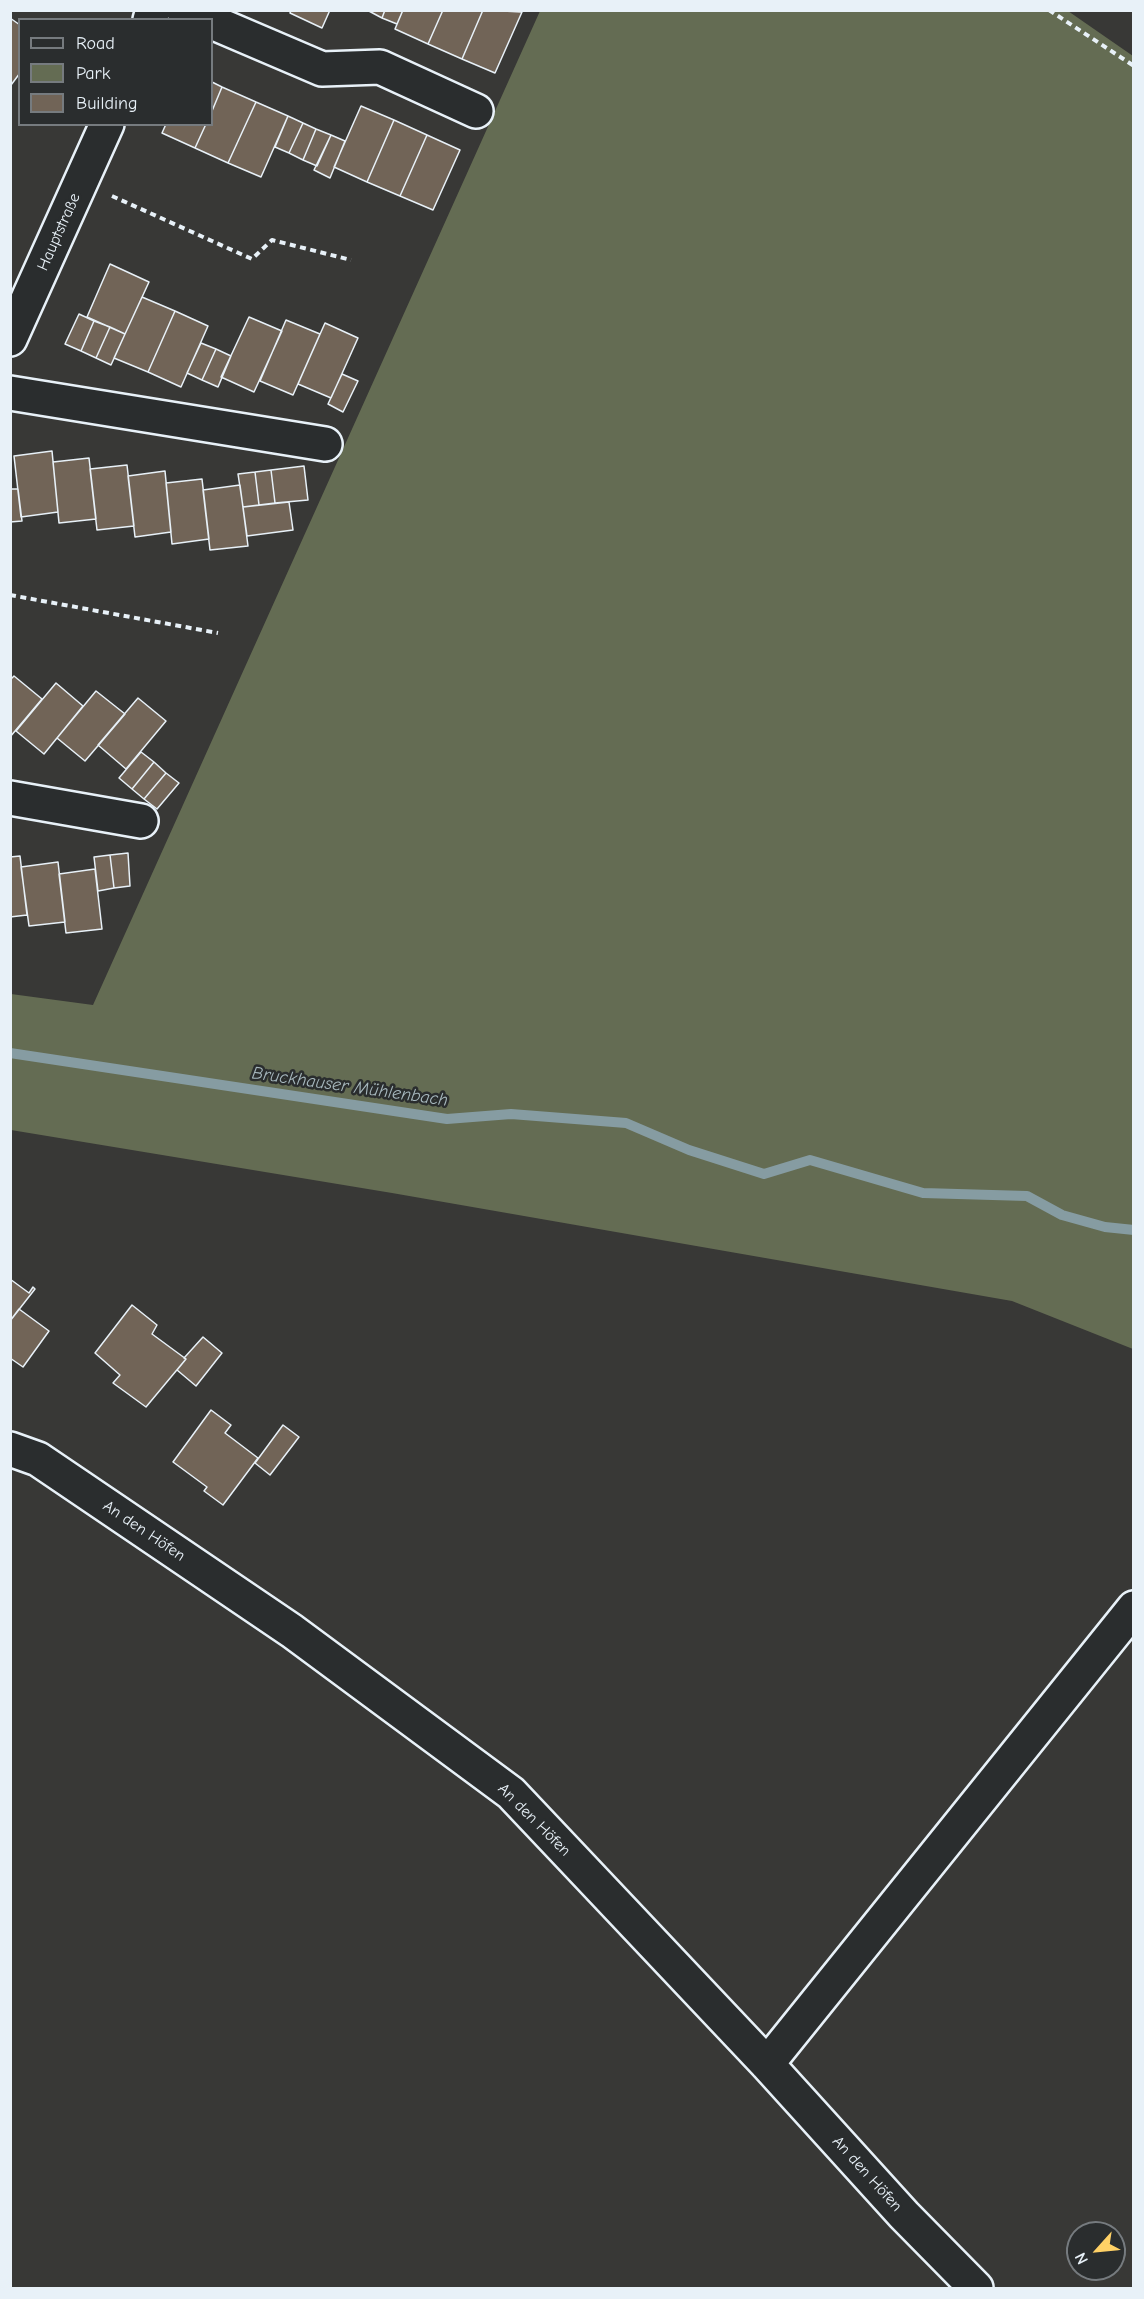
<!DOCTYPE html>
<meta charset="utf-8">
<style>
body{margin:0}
#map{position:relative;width:1144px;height:2299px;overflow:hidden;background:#383836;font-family:"Comic Neue",sans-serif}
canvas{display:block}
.frame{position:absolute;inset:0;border:12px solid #e8f1f8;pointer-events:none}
.legend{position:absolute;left:18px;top:18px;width:195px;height:108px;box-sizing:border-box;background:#2a2d2e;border:2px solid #767b7f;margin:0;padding:8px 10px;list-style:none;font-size:18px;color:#e8f1f8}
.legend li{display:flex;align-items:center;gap:12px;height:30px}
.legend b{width:30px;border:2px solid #767b7f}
.north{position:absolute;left:1066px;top:2221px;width:60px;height:60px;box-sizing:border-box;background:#2a2d2e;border:2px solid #767b7f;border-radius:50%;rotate:243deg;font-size:16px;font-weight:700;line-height:24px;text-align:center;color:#e8f1f8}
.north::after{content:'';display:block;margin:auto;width:21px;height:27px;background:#ffd166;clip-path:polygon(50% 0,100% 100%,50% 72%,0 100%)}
</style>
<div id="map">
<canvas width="1144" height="2299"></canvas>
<div class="frame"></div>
<ul class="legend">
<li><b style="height:8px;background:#2a2d2e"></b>Road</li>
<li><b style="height:16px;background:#646c53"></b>Park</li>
<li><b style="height:16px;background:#716457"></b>Building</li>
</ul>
<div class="north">N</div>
</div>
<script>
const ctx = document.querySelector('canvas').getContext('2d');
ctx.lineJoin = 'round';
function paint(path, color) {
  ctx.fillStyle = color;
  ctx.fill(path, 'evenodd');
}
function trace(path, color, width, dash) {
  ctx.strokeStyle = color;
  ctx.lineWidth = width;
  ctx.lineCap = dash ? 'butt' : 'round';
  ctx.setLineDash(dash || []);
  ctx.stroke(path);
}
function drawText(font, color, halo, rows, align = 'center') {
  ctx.font = font + ' "Comic Neue",sans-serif';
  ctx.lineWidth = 5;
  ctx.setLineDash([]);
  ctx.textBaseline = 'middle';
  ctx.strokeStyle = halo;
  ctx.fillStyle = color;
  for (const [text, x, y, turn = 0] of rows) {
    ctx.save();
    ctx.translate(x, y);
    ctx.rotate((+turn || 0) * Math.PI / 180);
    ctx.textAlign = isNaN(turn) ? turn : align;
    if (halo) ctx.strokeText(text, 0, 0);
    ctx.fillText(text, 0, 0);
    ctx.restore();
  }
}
const green = new Path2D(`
 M540,11h528l65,45v1293l-121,-48 -620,-108 -381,-63v-136l82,11z`);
const stream = new Path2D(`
 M10,1053l437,66 64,-5 115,9 63,27 75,24 46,-14 113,33 104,3 35,19 43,12 29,3`);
const building = new Path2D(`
 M291,10h39l-8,18 -32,-15z
 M367,10h18l-3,8z
 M385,10h18l-6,14 -15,-6z
 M403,10h40l-15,34 -33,-15z
 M443,10h40l-21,49 -34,-15z
 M483,10l39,2 -27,61 -33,-14z
 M10,18l10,7v48l-9,12z
 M212,82l10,5 -10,24z
 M222,87l34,15 -28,61 -33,-15 11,-24h6v-13z
 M256,102l32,14 -27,61 -33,-14z
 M361,106l33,14 -27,62 -33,-15z
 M288,116l15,7 -14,30 -14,-6z
 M394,120l33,15 -27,61 -33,-14z
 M303,123l13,6 -13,31 -14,-7z
 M166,124h40l-11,24 -33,-15z
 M316,129l15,6 -14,31 -14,-6z
 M331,135l14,6 -15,37 -16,-8z
 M427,135l33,15 -27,60 -33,-14z
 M110,264l39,18 -24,52 -38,-17z
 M142,297l33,14 -27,61 -34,-14z
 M175,311l33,15 -27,61 -33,-15z
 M79,314l15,7 -13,30 -16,-7z
 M249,317l33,14 -28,61 -33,-15z
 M286,320l34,14 -27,61 -33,-14z
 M94,321l16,6 -14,31 -15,-7z
 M325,323l33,15 -27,60 -33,-14z
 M110,327l15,7 -14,31 -15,-7z
 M201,343l15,6 -14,31 -15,-7z
 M216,349l15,7 -13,31 -16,-7z
 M342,374l16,7 -15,31 -15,-8z
 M52,451l6,61 -37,5 -7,-61z
 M89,458l7,61 -37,4 -6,-61z
 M127,465l7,61 -37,4 -7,-61z
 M304,466l4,34 -33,3 -4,-33z
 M271,470l4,33 -16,2 -4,-33z
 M165,471l6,61 -36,5 -7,-61z
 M255,472l4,33 -16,2 -5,-33z
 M202,479l7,60 -37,5 -6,-61z
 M240,485l8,61 -38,4 -7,-60z
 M10,489h8l4,32 -12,1z
 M289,502l4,28 -46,6 -4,-29z
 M14,676l28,23 -32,38v-57z
 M56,683l27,23 -39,48 -28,-23z
 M96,691l29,23 -40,47 -28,-23z
 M138,698l28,23 -40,48 -28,-24z
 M141,752l13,10 -22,27 -13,-11z
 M154,762l12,11 -22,26 -12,-10z
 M166,773l13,10 -22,26 -13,-10z
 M128,853l2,33 -16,2 -4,-33z
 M110,855l4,33 -16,3 -4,-34z
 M20,856l7,59 -17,2v-60z
 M58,862l7,60 -36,4 -8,-59z
 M95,869l7,60 -36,4 -7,-59z
 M10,1279l19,14 4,-6 2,2 -25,32z
 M132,1305l25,20 -5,9 34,25 -40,48 -33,-24 7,-8 -25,-22z
 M19,1309l30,22 -26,36 -13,-9v-37z
 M203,1337l19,16 -26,33 -19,-16 9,-11 -2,-1z
 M211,1410l20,15 -6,8 33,25 -35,47 -19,-14 3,-4 -34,-25z
 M283,1425l16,12 -29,38 -15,-12z`);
const path = new Path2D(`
 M1049,10l85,56
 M112,196l140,63 20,-19 79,20
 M10,595l208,38`);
const minor = new Path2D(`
 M183,10l21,10
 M150,20l3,-10
 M212,22l110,47 58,-2 96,44
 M10,339l97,-215
 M10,393l315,51
 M10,798l131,23
 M10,1449l28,10 254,172 219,162 256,271 137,151 72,73
 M767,2064l367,-456`);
const streetNames = [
 ["Hauptstraße",59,232,-66],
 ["An den Höfen",144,1531,34],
 ["An den Höfen",534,1820,45],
 ["An den Höfen",867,2174,48]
];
const waterNames = [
 ["Bruckhauser Mühlenbach",350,1087,8]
];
paint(green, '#646c53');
trace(stream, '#869ca2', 10);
paint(building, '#716457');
trace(building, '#e8f1f8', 1.5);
trace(minor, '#e8f1f8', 38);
trace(path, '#e8f1f8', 4, [6, 4.5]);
trace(minor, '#2a2d2e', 33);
drawText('16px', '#e8f1f8', '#2a2d2e', streetNames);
drawText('italic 18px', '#a7b8be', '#2a2d2e', waterNames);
</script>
